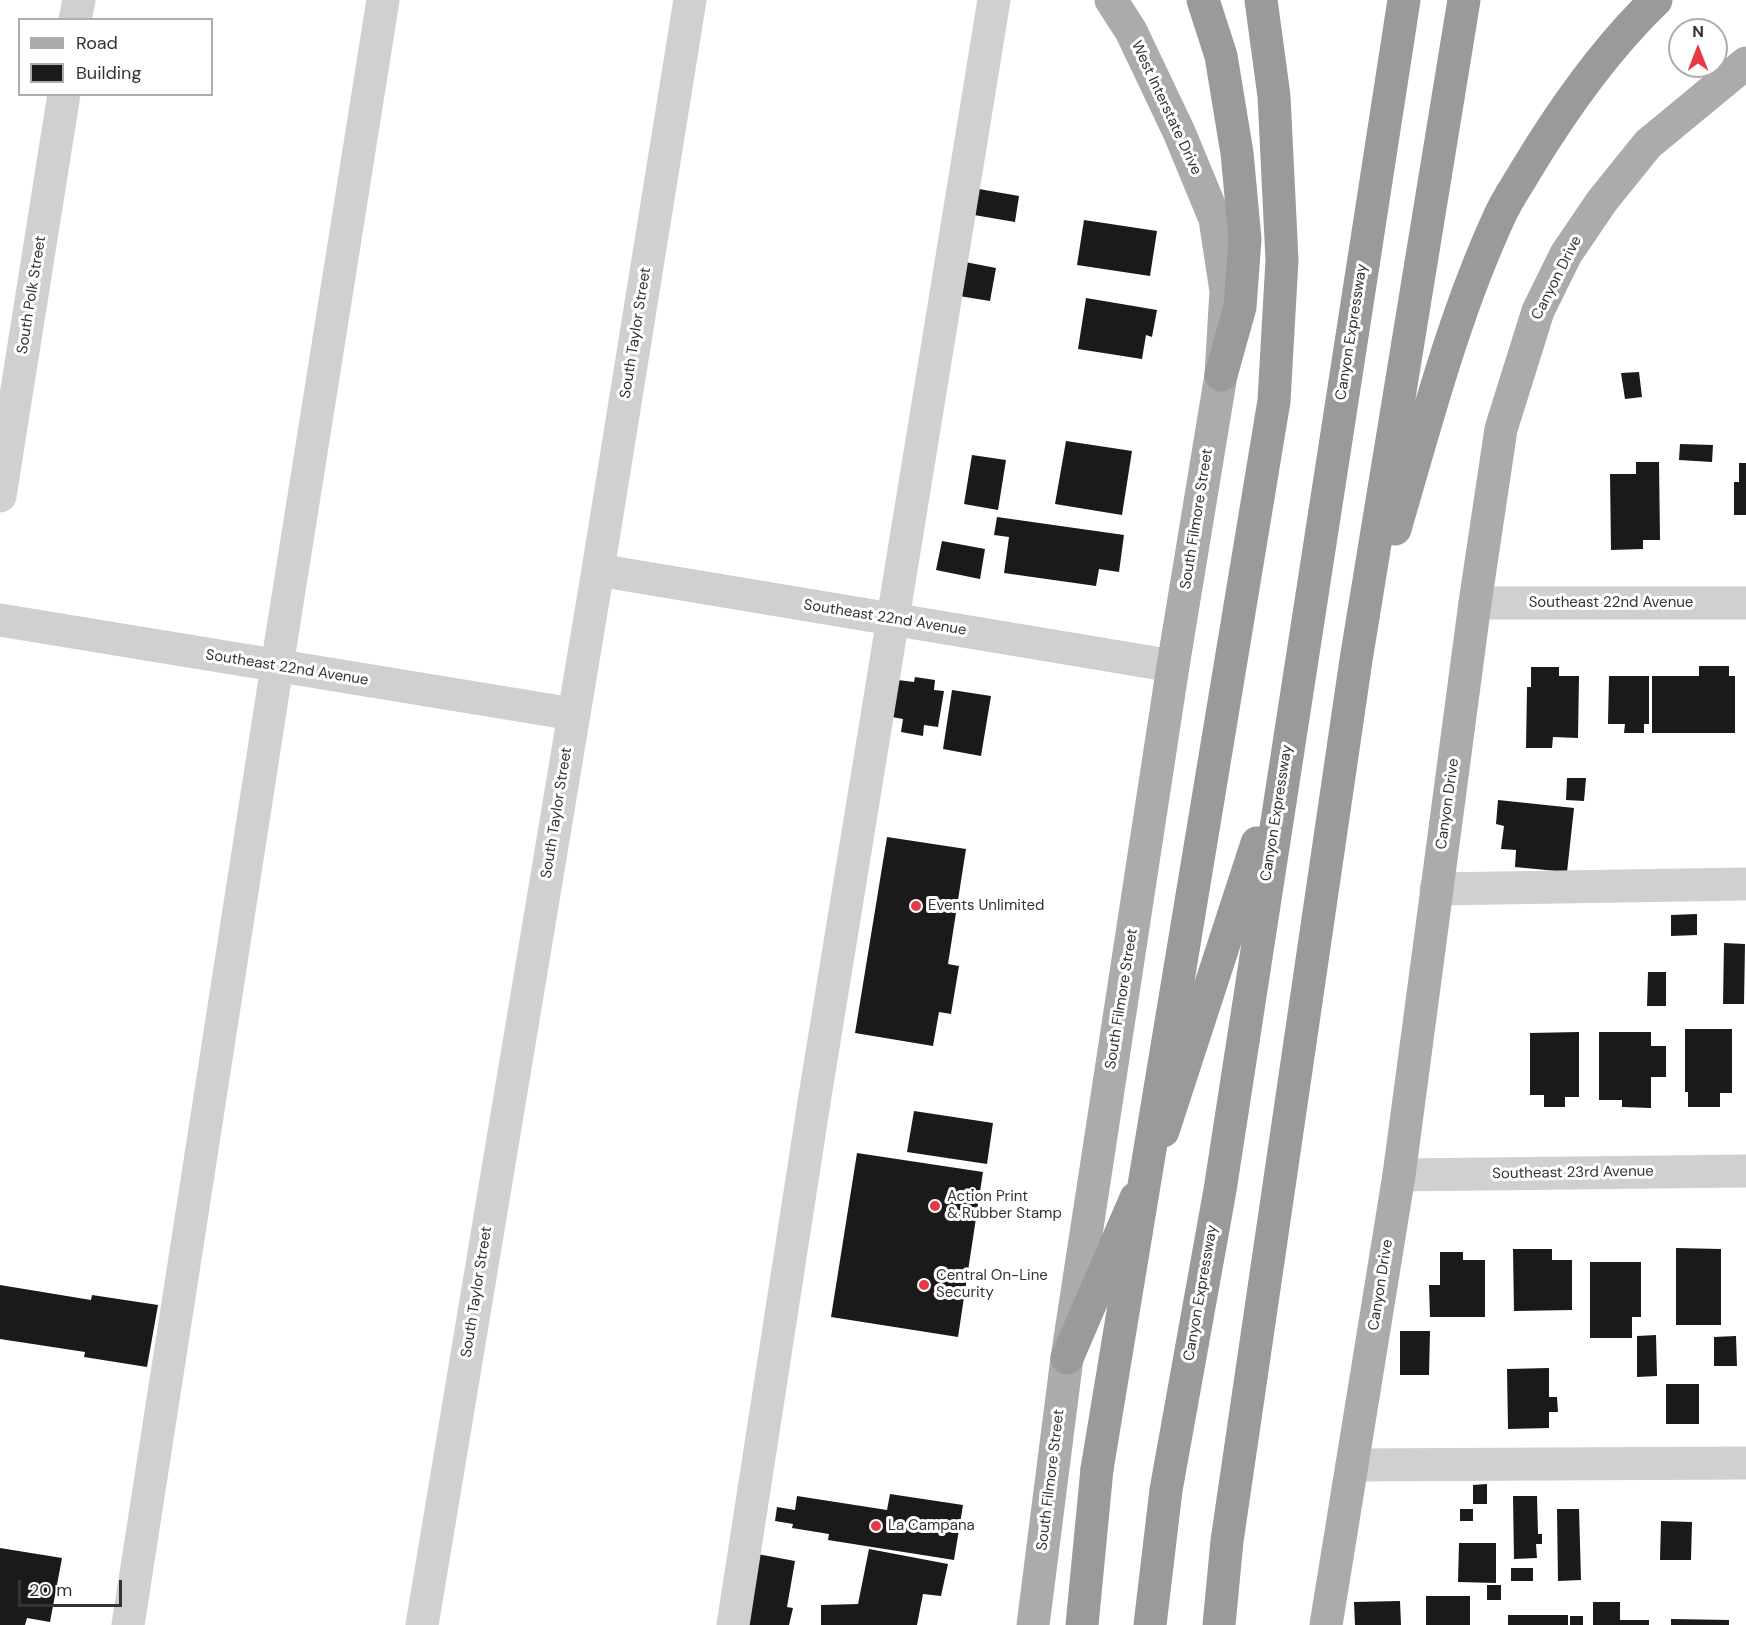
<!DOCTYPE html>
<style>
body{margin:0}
#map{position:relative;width:1746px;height:1625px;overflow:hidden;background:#fff;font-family:"DM Sans",sans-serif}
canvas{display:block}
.legend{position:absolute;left:18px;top:18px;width:195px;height:78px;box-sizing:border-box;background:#fff;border:2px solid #adadad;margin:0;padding:8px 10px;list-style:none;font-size:18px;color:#333}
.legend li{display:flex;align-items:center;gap:12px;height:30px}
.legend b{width:30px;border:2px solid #adadad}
.north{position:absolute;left:1668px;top:18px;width:60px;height:60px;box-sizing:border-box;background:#fff;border:2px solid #adadad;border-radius:50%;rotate:0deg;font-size:16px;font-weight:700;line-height:24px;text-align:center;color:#333}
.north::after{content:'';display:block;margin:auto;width:21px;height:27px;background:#e63946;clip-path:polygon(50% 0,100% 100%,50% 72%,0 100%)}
.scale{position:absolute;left:18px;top:1580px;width:104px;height:27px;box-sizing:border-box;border:3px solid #333;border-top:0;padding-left:8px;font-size:18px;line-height:21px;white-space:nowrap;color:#333;-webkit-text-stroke:4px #fff;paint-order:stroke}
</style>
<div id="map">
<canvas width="1746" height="1625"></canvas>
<ul class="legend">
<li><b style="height:8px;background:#ababab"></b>Road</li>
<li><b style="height:16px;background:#1a1a1a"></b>Building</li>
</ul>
<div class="north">N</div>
<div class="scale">20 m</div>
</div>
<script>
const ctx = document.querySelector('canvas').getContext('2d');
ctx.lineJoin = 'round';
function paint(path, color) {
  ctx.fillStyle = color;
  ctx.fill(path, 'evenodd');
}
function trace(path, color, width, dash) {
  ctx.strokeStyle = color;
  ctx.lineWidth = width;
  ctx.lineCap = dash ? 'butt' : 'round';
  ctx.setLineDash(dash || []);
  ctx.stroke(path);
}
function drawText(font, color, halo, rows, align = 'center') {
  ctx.font = font + ' "DM Sans",sans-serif';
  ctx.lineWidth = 6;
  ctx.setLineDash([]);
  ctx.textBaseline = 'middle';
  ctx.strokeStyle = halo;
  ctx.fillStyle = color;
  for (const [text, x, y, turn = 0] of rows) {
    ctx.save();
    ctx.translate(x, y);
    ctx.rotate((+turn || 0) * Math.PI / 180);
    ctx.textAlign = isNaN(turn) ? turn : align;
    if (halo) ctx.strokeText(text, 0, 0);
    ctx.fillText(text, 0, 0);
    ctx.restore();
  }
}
const building = new Path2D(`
 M979,189l40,7 -4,26 -41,-7z
 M1084,220l73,11 -7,45 -73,-11z
 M965,262l31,6 -6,33 -31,-5z
 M1086,298l71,12 -5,27 -6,-2 -4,24 -64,-10z
 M1639,372l3,25 -17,2 -4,-26z
 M1066,441l66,10 -10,64 -67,-11z
 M1680,444l33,1 -1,17 -33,-2z
 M972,455l34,5 -8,50 -34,-6z
 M1636,462h23l1,78h-17v9l-32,1 -1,-76h26z
 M1739,463h7v52h-12v-33h5z
 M997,517l127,18 -5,37 -20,-3 -3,17 -92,-13 5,-36 -15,-2z
 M942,541l43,8 -5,30 -44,-9z
 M1699,666h30v10h6v57h-83v-57h47z
 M1531,667h28v9h20l-1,62 -25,-1 -1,11h-26l1,-61h4z
 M1609,676h40v48h-5v9h-20l1,-9h-17z
 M915,677l20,3 -1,10 10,1 -6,36 -14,-2 -1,11 -22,-4 2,-13 -11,-2 6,-37 16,2z
 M952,690l39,6 -10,60 -38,-7z
 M1567,778h19l-2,23 -18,-1z
 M1498,800l76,8 -7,64 -52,-5 1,-17 -15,-1 3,-23 -8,-2z
 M887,837l79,12 -18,115 11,2 -8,48 -12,-2 -6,34 -78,-13z
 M1697,914v21l-26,1v-21z
 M1724,943l21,1 -1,60h-21z
 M1648,972h18v34h-19z
 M1685,1029h47v64h-12v14h-32v-15h-3z
 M1579,1032v65h-14v10h-21v-12h-14v-62z
 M1599,1032h52v14h15v31h-15v31l-29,-1v-7h-23z
 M914,1111l79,12 -6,41 -80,-12z
 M857,1153l126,19 -25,165 -127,-20z
 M1676,1248l45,1v76h-45z
 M1513,1249h39v11h20v50l-58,1z
 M1440,1252h23v8h22v57h-55l-1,-32h11z
 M1590,1262h51v55h-9v21h-42z
 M0,1285l91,15 1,-5 66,10 -11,62 -63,-10 1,-5 -85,-13z
 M1400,1331h30l-1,44h-29z
 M1656,1335l1,41 -20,1v-41z
 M1736,1336l1,30h-23v-29z
 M1549,1368v29h8l1,15h-9v16l-41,1 -1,-60z
 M1666,1384h33v40h-33z
 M1487,1484v20h-14v-19z
 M890,1494l73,11 -9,55 -126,-20 1,-6 -37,-6 1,-4 -18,-3 2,-14 18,3 2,-14 90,14z
 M1513,1496h24l1,38h4v10h-6l1,14 -23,1z
 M1460,1509h13v12h-13z
 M1557,1509h22l2,71 -23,1z
 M1661,1521l31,1 -1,38h-31z
 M1459,1543h37v40l-38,-1z
 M0,1548l62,10 -12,64 -23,-4 -2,7h-25z
 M869,1549l79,15 -7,32 -18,-2 -6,31h-96v-20l37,-1z
 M752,1553l43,8 -8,46 6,1 -4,17h-48z
 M1511,1568h22v13h-22z
 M1487,1585h14v15h-14z
 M1426,1596h44v29h-44z
 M1400,1601l1,24h-46l-1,-23z
 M1593,1602h27v18h29v5h-56z
 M1508,1615h60v10h-60z
 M1570,1616h13v9h-13z
 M1671,1619l58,1v5h-58z`);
const minor = new Path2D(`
 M75,20l4,-20
 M0,496l64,-402
 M598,570l575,96
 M1475,603h271
 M0,620l573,94
 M1436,889l310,-5
 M1399,1175l347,-4
 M1352,1465l394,-2
 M128,1625l149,-959 106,-666
 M422,1625l176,-1055 92,-570
 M733,1625l82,-529 179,-1096`);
const major = new Path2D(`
 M1033,1625l34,-267 106,-692 48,-291 5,-84 -11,-72 -36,-87 -48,-101 -20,-31
 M1326,1625l73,-450 76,-572 26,-174 37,-118 28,-57 36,-53 46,-57 98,-81`);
const highway = new Path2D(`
 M1203,0l18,56 16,97 8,86 -5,68 -19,68
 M1395,529c31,-106 59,-215 106,-316 7,-15 17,-29 25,-43 35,-58 81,-123 130,-170
 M1163,1131l94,-288
 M1067,1358l69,-160
 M1082,1625l15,-156
 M1150,1625l16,-135 54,-300 184,-1190
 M1219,1625l8,-84 129,-881 108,-660`);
const highwayBridge = new Path2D(`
 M1097,1469l177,-1068 8,-141 -8,-164 -13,-96`);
const markers = [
 [916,906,6,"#e63946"],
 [935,1206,6,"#e63946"],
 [924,1285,6,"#e63946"],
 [876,1526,6,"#e63946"]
];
const streetNames = [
 ["West Interstate Drive",1166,108,65],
 ["Canyon Drive",1557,278,-63],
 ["South Polk Street",32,295,-81],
 ["Canyon Expressway",1352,332,-81],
 ["South Taylor Street",636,333,-81],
 ["South Filmore Street",1197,519,-81],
 ["Southeast 22nd Avenue",1611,603],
 ["Southeast 22nd Avenue",885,618,9],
 ["Southeast 22nd Avenue",287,668,9],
 ["Canyon Drive",1448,804,-82],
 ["South Taylor Street",557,813,-81],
 ["Canyon Expressway",1277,813,-81],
 ["South Filmore Street",1122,999,-81],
 ["Southeast 23rd Avenue",1573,1173,-1],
 ["Canyon Drive",1381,1285,-81],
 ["South Taylor Street",477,1292,-81],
 ["Canyon Expressway",1201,1293,-80],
 ["South Filmore Street",1051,1480,-83]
];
const poiNames = [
 ["Events Unlimited",928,906],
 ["Action Print",947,1197],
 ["& Rubber Stamp",947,1214],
 ["Central On-Line",936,1276],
 ["Security",936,1293],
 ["La Campana",888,1526]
];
paint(building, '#1a1a1a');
trace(minor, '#d0d0d0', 33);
trace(major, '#ababab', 33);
trace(highway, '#9a9a9a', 33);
trace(highwayBridge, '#9a9a9a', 33);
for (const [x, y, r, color] of markers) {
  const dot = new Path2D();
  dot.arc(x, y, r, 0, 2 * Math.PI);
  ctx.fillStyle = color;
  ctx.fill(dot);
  trace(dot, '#fff', 2);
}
drawText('15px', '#333', '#fff', streetNames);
drawText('15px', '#333', '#fff', poiNames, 'left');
</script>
